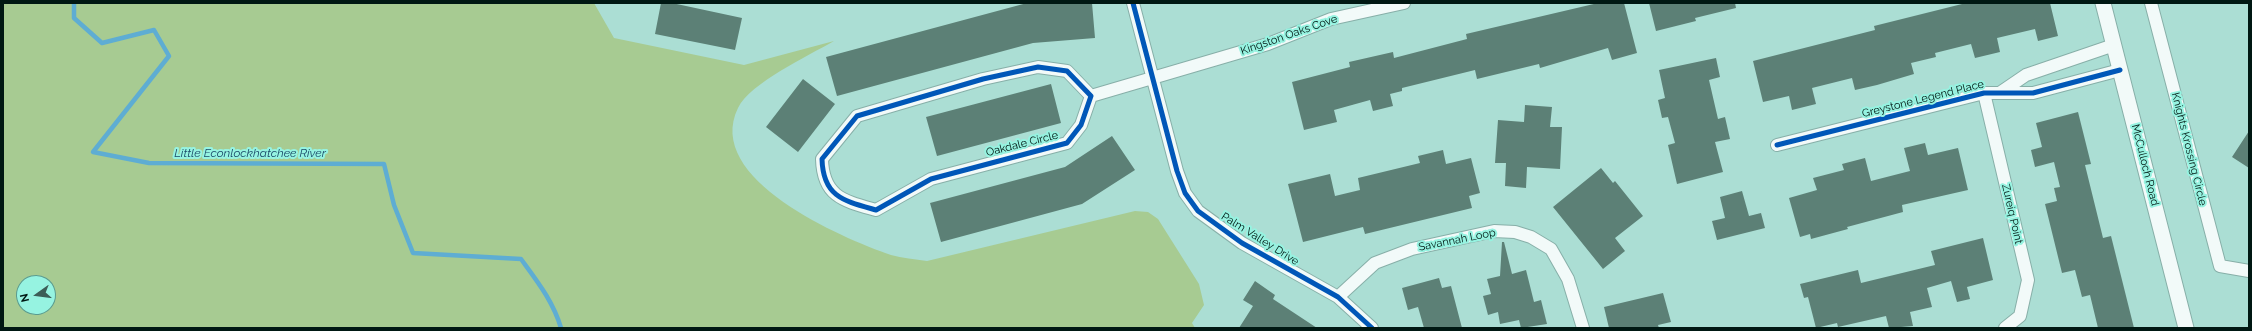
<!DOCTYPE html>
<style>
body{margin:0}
#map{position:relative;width:2252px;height:331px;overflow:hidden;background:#abded4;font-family:Raleway,sans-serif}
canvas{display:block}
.frame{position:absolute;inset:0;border:4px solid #001813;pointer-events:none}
.north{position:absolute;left:16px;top:275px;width:40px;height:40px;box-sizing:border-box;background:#96f3e1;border:1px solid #5a9b8f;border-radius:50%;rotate:256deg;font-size:11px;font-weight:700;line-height:16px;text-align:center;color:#001813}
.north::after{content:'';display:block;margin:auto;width:14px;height:18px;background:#3c5d57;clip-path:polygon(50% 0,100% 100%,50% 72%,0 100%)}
</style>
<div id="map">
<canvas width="2252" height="331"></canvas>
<div class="frame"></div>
<div class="north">N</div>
</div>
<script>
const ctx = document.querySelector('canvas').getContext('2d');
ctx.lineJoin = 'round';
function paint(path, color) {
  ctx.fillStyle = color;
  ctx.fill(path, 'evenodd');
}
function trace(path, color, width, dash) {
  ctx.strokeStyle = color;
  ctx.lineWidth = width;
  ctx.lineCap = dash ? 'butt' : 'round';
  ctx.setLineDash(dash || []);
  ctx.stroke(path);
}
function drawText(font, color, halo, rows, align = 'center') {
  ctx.font = font + ' Raleway,sans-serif';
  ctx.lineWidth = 4;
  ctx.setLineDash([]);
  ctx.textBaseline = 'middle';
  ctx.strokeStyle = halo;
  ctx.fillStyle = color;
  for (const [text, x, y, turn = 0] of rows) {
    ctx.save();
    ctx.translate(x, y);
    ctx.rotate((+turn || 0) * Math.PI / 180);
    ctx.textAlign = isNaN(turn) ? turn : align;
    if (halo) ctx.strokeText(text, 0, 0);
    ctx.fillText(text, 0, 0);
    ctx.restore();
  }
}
const green = new Path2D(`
 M3,3h591l20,35 130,27 90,-24c-26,15 -84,42 -96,67 -35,71 104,130 153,147 11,3 24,4 36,6l208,-50 13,1 10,7 41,65 5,21 -12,18 3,5h-1192zM24,283h24v24h-24z`);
const stream = new Path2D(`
 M74,3v15l28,25 52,-13 15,26 -76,96 56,11 235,1 10,41 19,48 108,6c16,22 32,42 40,69`);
const building = new Path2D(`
 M661,3h11l70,15 -7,32 -80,-16z
 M1027,3h65l3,35 -62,5 -196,53 -11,-39z
 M1598,3h26l13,50 -25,7 -4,-12 -68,20 -1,-4 -62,15 -2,-9 -73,18v3l-12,3 3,12 -20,5 -3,-11 -36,10 3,12 -33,8 -12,-48 58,-15 -1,-5 44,-10 1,6 73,-19 -1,-5z
 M1649,3h86l1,5 -41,10 1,3 -40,10z
 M1966,3h84l8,33 -20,5 -3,-12 -38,9 3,14 -25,6 -4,-14 -36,9 1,4 -25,6 3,11 -37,11 -22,5 -3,-12 -40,10 4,16 -24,6 -3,-14 -26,6 -10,-41 122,-31 -1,-4z
 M1716,58l4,19 -11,3 9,39 7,-2 5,22 -15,3 8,30 -46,12 -9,-39 7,-2 -7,-26 -6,1 -4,-18 7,-2 -6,-28z
 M803,79l32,25 -37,48 -32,-25z
 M1051,84l10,39 -124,33 -11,-39z
 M1525,105l27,2 -2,20h12l-2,42 -33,-2 -1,21 -21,-2 1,-23h-11l3,-43 26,2z
 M2078,112l13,52 -6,1 18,73 8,-2 23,92h-36l-8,-33 -8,2 -7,-27 -13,3 -17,-69 12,-3 -3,-13 6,-1 -6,-25 -19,5 -4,-17 11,-3 -6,-24z
 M2249,131v37l-17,-11z
 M1112,136l23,34 -53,34 -141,38 -11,-39 135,-36z
 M1925,143l3,12 30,-7 10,42 -66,15 1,7 -56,15 1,2 -37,10 -1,-5 -10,3 -11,-39 28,-8 -4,-12 31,-8 -2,-6 23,-6 6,23 39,-10 -6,-23z
 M1443,150l3,14 25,-6 9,35 -11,3 3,12 -107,26 -2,-7 -60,15 -15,-58 42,-10 5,22 25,-6 -2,-12 62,-15 -2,-7z
 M1601,168l12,15 2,-2 28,35 -28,22 10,13 -22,18 -50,-62z
 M1742,191l7,25 12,-3 4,15 -48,12 -5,-19 13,-3 -5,-21z
 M1983,238l10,42 -26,7 3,12 -13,3 -6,-21 -24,7 5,19 -22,5 3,14 -24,2 -3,-12 -48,11 -1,-4 -21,5 -8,-31 -4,1 -4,-14 58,-14 3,13 74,-18 -4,-14z
 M1502,242h2l8,32 14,-4 8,32 7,-2 6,24 -26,4 -2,-8 -19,4 -2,-12 -10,3 -5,-19 8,-2 -4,-15 13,-3z
 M1439,278l3,10 9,-2 11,42h-38l-6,-21 -10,3 -6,-22z
 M1255,281l20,14 -2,4 44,29h-78l14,-22 -10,-6z
 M1663,293l8,29 -13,3 1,3h-50l-5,-21z`);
const minor = new Path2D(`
 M1133,3l44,168 8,22 13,18 44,32 96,54 34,31
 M2151,3l69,263 29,5
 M1038,67l29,4 24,25 -10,29 -14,18 -136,36 -55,31c-32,-9 -53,-13 -54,-51l35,-43 126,-37z
 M2001,92l25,-17 88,-30
 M1984,93l44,187 -8,36 -15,12
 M1091,96l177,-52 63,-25 73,-16
 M1777,145l207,-52h49l87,-23
 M1338,297l37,-34 37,-14 82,-18 21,1 16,5 20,12 17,30 15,49`);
const tertiary = new Path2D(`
 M2103,3l83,325`);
const cycleway = new Path2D(`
 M1133,3l44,168 8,22 13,18 44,32 96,54 34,31
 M1038,67l29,4 24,25 -10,29 -14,18 -136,36 -55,31c-32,-9 -53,-13 -54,-51l35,-43 126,-37z
 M1777,145l207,-52h49l87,-23`);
const streetNames = [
 ["Kingston Oaks Cove",1289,35,-19],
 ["Greystone Legend Place",1923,99,-14],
 ["Oakdale Circle",1022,144,-14],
 ["Knights Krossing Circle",2189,149,76],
 ["McCulloch Road",2145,165,76],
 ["Zureiq Point",2012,214,77],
 ["Palm Valley Drive",1260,239,32],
 ["Savannah Loop",1457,240,-11]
];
const waterNames = [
 ["Little Econlockhatchee River",250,153]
];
paint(green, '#a7cb92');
trace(stream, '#5eadd3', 4.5);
paint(building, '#5c8076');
trace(minor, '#87afa8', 14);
trace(tertiary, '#87afa8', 17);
trace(minor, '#f2faf9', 12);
trace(tertiary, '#f2faf9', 15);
trace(cycleway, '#0057b8', 5);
drawText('11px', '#001813', '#96f3e1', streetNames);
drawText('italic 12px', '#1a4968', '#96f3e1', waterNames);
</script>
